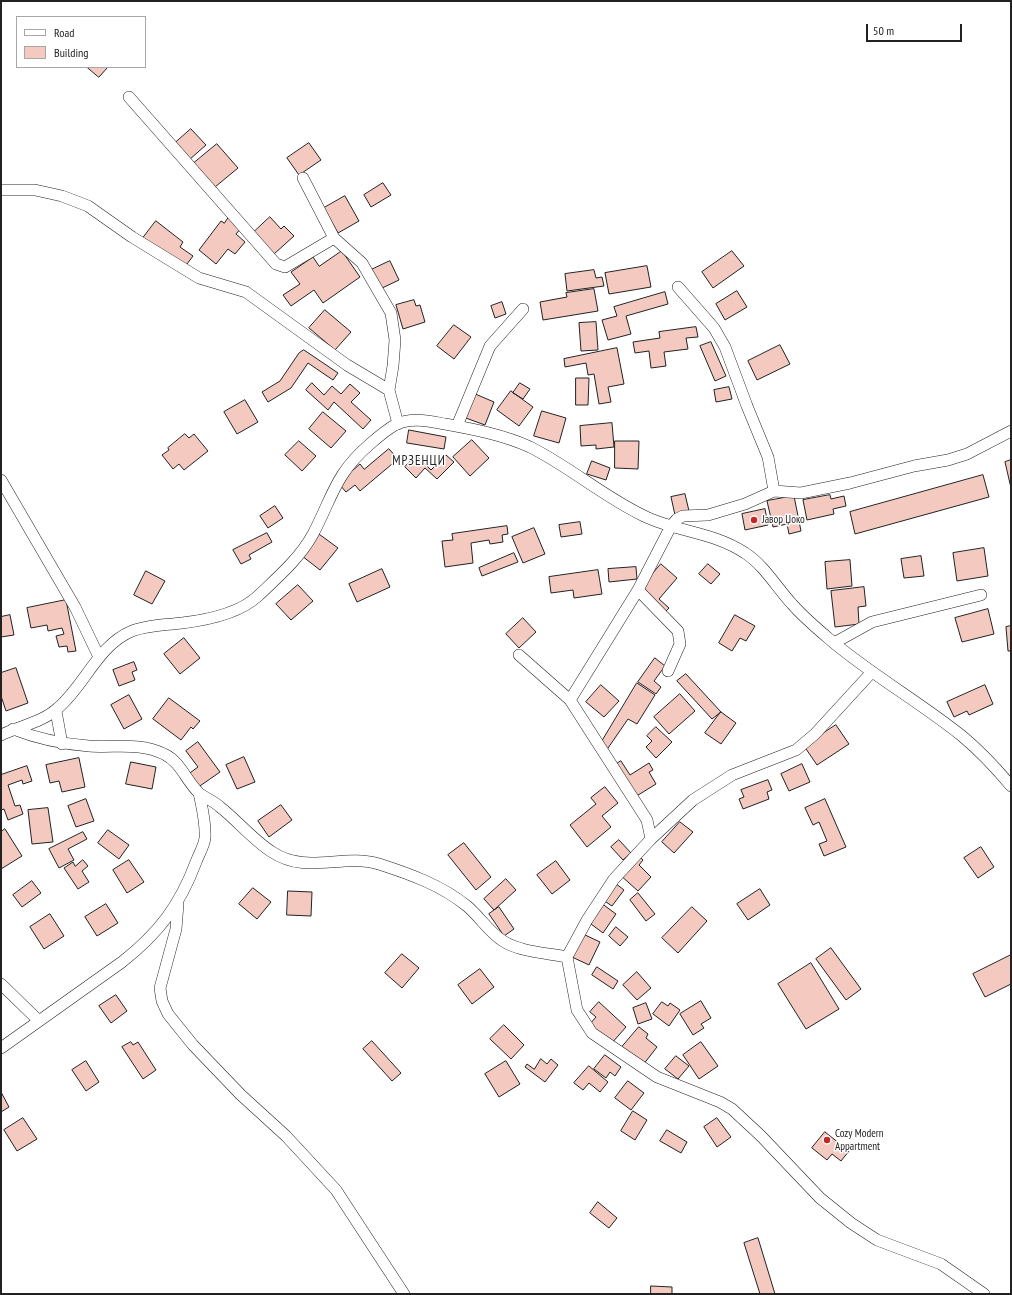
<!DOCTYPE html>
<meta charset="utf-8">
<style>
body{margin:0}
#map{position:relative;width:1012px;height:1295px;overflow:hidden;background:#fff;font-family:"PT Sans Narrow",sans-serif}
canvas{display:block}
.frame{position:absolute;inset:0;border:2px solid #222;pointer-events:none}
.legend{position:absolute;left:16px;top:16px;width:130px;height:52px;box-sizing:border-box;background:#fff;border:1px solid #a7a7a7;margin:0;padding:5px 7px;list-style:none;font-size:12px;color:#222}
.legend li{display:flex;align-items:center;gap:8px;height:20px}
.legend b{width:20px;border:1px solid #a7a7a7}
.scale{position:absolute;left:866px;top:24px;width:96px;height:18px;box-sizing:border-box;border:2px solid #222;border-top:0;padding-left:5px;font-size:12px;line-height:14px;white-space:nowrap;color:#222;-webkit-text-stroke:3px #fff;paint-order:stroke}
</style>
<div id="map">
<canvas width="1012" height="1295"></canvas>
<div class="frame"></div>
<ul class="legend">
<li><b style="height:5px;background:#fff"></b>Road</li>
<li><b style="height:11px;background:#f3c9c0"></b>Building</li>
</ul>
<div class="scale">50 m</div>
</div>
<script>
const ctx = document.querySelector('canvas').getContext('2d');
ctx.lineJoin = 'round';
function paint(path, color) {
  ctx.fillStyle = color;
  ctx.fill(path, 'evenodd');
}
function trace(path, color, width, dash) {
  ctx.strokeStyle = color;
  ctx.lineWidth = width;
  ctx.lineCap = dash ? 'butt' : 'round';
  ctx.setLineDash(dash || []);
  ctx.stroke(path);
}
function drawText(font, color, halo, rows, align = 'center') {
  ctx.font = font + ' "PT Sans Narrow",sans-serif';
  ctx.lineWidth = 3;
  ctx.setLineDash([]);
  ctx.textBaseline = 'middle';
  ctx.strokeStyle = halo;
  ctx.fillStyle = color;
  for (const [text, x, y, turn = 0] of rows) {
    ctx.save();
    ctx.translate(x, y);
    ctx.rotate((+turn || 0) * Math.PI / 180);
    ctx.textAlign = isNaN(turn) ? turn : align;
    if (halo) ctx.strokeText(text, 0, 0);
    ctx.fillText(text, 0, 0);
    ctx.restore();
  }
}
const building = new Path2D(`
 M87,67h21l-9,10z
 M191,129l15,16 -17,15 -15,-16z
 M309,143l12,17 -22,15 -12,-17z
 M217,144l21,24 -23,19 -21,-24z
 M383,183l8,12 -20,12 -7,-12z
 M345,196l14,25 -21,12 -14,-25z
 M229,217l13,10 -6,7 9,8 -10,12 -7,-5 -12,15 -17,-14 22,-29 3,2z
 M270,217l11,12 3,-3 10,10 -20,18 -20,-22z
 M156,221l27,21 -3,5 13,9 -9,12 -41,-30z
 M342,251l18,26 -37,26 -9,-13 -23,16 -8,-11 17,-11 -9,-12 22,-15 6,9z
 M732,251l12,15 -31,22 -11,-16z
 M390,261l9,19 -19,9 -9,-19z
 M647,266l4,21 -42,7 -4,-21z
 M594,270l2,8 6,-1 2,9 -37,5 -2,-17z
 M594,289l4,22 -55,9 -3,-18 27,-5 -1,-4z
 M737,291l10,16 -22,13 -9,-16z
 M665,292l3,12 -42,12 5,18 -23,6 -6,-20 15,-4 -3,-9z
 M414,300l2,6 4,-1 5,17 -22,7 -7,-24z
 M502,302l4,12 -11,4 -4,-12z
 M325,310l26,22 -16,18 -26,-22z
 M596,322l2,28 -17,1 -2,-28z
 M454,325l17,12 -17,22 -17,-13z
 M696,327l2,10 -12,1 2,11 -24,3 2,14 -15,2 -2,-17 -14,2 -2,-11 27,-4 -1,-6z
 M711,342l15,34 -11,5 -15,-35z
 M780,345l10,19 -33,16 -9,-19z
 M617,348l7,36 -16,3 3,15 -12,2 -5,-30 -6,1 -2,-12 -21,4 -1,-8z
 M304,350l34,23 -5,7 -25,-17 -17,25 -23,14 -6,-10 18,-11 19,-28z
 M576,378h13l-1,27h-12z
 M312,383l12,12 8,-9 9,8 9,-10 10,9 -9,9 20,18 -8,9 -29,-27 -6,8 -22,-20z
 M520,383l10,6 -7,10 -10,-6z
 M729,387l3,12 -16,3 -2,-12z
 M511,391l22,16 -14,19 -22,-16z
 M473,393l21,9 -9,23 -22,-8z
 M245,400l13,22 -21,12 -13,-22z
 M542,411l24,7 -7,25 -25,-7z
 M323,412l23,19 -15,17 -22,-19z
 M612,423l2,24 -18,2v-4l-15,1 -1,-20z
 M409,430l37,7 -2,12 -37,-6z
 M185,434l4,4 5,-4 14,17 -24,19 -5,-6 -6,5 -11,-14 7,-5 -1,-2z
 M472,440l17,18 -19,18 -17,-19z
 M299,441l17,15 -14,15 -17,-16z
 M615,441h24l-1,28 -23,-1z
 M389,449l9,10 -38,32 -5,-6 -9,7 -8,-9 22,-19 4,5z
 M416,455l15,15 15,-15 8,7 -17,17 -12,-11 -9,10 -11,-11z
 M1011,460v28l-6,-26z
 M592,461l18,7 -4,12 -19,-6z
 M983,475l6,22 -134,37 -5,-22z
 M685,494l4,17 -14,4 -4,-18z
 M830,495l1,4 13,-3 2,10 -13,3 1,5 -27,6 -4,-20z
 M794,496l7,35 -12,3 -2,-10 -14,3 -6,-26z
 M275,506l8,12 -15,10 -8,-12z
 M765,509l3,16 -23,5 -3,-16z
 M580,522l2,12 -21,3 -2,-12z
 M507,526l1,8 -6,1 1,7 -13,2 -1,-4 -18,3 2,20 -28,4 -3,-26 11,-1 -1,-6z
 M534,528l11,26 -22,9 -11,-26z
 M267,533l5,9 -23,13 2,4 -10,5 -8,-14z
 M319,534l19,14 -18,22 -18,-14z
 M984,548l4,28 -31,5 -4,-28z
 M514,553l4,9 -36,14 -3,-8z
 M921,556l3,20 -20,2 -3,-19z
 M850,560l2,26 -25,3 -2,-27z
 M661,564l16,14 -18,21 10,9 -3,3 -26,-22z
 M708,564l12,10 -9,10 -12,-10z
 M636,567l1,12 -28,3 -1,-13z
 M382,569l8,18 -33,15 -8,-18z
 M598,570l4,24 -28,4 -1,-8 -22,3 -2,-16z
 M146,571l19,10 -13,23 -18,-9z
 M298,585l15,16 -22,19 -15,-16z
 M864,587l2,19 -8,1 1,17 -24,3 -4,-36z
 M66,600l10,51 -8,1 -1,-6 -8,1 -3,-11 8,-2 -2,-6 -14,3 -1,-6 -16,3 -4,-20z
 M988,609l6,25 -32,8 -7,-24z
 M10,615l4,20 -13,2v-20z
 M735,615l20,11 -9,15 -6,-3 -8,13 -13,-8z
 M523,618l13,14 -17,16 -13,-14z
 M1011,626v25h-3l-2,-24z
 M184,638l16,20 -20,16 -16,-20z
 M655,658l10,8 -11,15 7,6 -5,7 -18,-12z
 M134,662l3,8 -5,2 3,8 -16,6 -6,-16z
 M16,668l12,35 -22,8 -5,-15v-23z
 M686,674l35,38 -9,7 -35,-38z
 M637,683l18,12 -18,29 -9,-5 -22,32 -5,-8z
 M601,685l18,16 -15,16 -18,-15z
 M985,685l8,19 -24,11 -2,-4 -13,6 -7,-15z
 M680,694l15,17 -26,23 -15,-17z
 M129,695l13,24 -18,10 -13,-24z
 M169,698l31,23 -7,8 -2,-2 -10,13 -28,-21z
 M721,712l15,11 -15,21 -16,-11z
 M836,725l13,19 -32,21 -13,-19z
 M656,727l16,15 -16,16 -10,-11 6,-6 -5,-5z
 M198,742l22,30 -23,16 -10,-13 11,-8 -12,-16z
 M244,757l11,25 -18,7 -11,-24z
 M79,758l6,29 -23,5 -3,-11 -9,2 -4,-18z
 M621,761l9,14 19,-12 4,7 -4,2 7,12 -21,13 -20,-32z
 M131,762l25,5 -4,22 -26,-5z
 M802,764l8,18 -21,9 -8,-17z
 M27,766l5,15 -9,3 -1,-4 -14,5 7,21 5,-1 3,9 -15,6 -4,-11 -3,1v-35z
 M768,780l4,10 -5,2 2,7 -26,10 -4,-10 5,-2 -3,-7z
 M605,787l13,16 -16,13 9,11 -24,20 -17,-22 26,-21 -5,-6z
 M86,799l8,22 -18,6 -8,-21z
 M825,799l21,48 -22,9 -5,-12 8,-3 -8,-19 -6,3 -8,-17z
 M281,805l11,15 -23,17 -11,-16z
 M48,808l5,34 -21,2 -4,-34z
 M680,822l13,10 -19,21 -12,-11z
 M5,829l17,27 -21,13v-37z
 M108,830l21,15 -10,14 -21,-16z
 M83,832l4,7 -19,10 6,11 -15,8 -10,-19z
 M619,840l12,13 -8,7 -12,-13z
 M464,843l27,34 -15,13 -28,-35z
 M981,847l13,20 -16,11 -14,-20z
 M638,855l5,5 -4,5 12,12 -13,14 -19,-17z
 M83,860l5,6 -6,5 7,11 -11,7 -14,-21 9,-6 2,4z
 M129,860l15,22 -17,11 -14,-23z
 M556,861l14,19 -18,14 -15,-19z
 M506,879l10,11 -22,20 -10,-11z
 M32,881l9,12 -19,14 -9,-12z
 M615,883l9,7 -12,16 -9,-6z
 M253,888l18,14 -14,17 -18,-15z
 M760,889l10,16 -22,15 -11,-16z
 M288,891l24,1 -1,24 -24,-1z
 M638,893l17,21 -9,7 -16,-21z
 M601,903l15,11 -13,19 -16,-12z
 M106,904l12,19 -21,13 -12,-19z
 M499,907l15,22 -10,7 -15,-22z
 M692,907l15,14 -29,32 -16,-15z
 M50,914l14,22 -20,13 -14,-22z
 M616,927l12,10 -8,9 -11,-10z
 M583,934l17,8 -11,23 -17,-8z
 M831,948l30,41 -15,11 -30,-41z
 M402,954l17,14 -17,20 -17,-15z
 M1011,955v29l-26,13 -12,-23z
 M811,963l28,46 -33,20 -28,-45z
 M597,967l21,14 -5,8 -21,-14z
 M480,969l14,18 -22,17 -14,-19z
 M637,972l14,16 -14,12 -14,-15z
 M116,995l11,16 -16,12 -12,-17z
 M701,1001l10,17 -10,6 3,4 -11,7 -13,-21z
 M599,1002l27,25 -15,17 -21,-20 6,-7 -6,-5z
 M662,1002l6,4 2,-3 10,7 -11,16 -16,-12z
 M646,1003l6,16 -14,5 -5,-16z
 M504,1025l20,20 -13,14 -21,-20z
 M639,1027l9,7 -2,4 11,9 -14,18 -21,-18z
 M372,1041l29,32 -9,8 -29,-32z
 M131,1042l2,3 5,-3 18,28 -13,9 -21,-32z
 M701,1042l17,24 -19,13 -16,-24z
 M605,1055l16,12 -6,9 -5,-4 -4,6 -12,-9z
 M676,1056l13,10 -11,13 -13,-10z
 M541,1059l6,5 4,-5 7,6 -13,17 -20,-15 2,-3 7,5z
 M86,1061l13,21 -13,9 -14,-21z
 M506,1061l14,23 -21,13 -14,-23z
 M589,1066l19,16 -8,10 -11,-9 -6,7 -9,-7z
 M628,1081l16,12 -13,17 -16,-12z
 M1,1092l8,15 -8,5z
 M633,1111l14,9 -12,20 -14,-9z
 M23,1118l14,21 -20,12 -13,-21z
 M717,1118l14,19 -14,10 -13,-20z
 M667,1130l20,12 -6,11 -21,-12z
 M825,1132l24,19 -8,10 -9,-7 -5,6 -15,-12z
 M598,1202l19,16 -8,10 -19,-15z
 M758,1238l17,56h-15l-16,-51z
 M651,1286l21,1v7h-21z`);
const minor = new Path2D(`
 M129,97l147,167 9,3 49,-29
 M303,178l31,60 28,25 29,50 4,27 -2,26 -4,24 9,34
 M1,190h34l27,6 26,10 44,31 67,41 47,14 101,73 42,25
 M457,426l33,-80 33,-37
 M1,480l74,127 24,50
 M774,491l27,2 49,-10 64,-17 34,-6 19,-6 44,-23
 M638,590l40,41 2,13 -12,27
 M834,643l38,-21 109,-27
 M519,655l51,45 77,120 4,19
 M570,700l68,-110 33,-64 6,-7 6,-3 25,-1 37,-11 29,-13 -6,-34 -21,-51 -22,-59 -11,-19 -36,-41
 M56,711l6,33
 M13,729c25,10 49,15 76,17 26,2 51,-4 75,8 17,8 22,27 35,39 6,5 15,8 21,14 18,14 33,33 52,45 35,23 70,1 107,12 31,10 62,21 88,42 12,10 22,26 36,35 17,11 44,12 64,16l20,-37 27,-41 37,-40 42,-39 39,-25 64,-25 19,-16 56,-61
 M1,735c19,-9 42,-13 57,-27 27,-23 40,-63 74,-77 15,-6 33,-6 50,-8 25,-3 58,-10 76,-27 20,-19 42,-38 55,-62 20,-38 22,-60 57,-90 8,-7 16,-14 25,-19 16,-8 33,-4 50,-1 28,5 59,11 85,23 40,20 74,50 114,69 33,16 70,16 101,37 19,12 32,35 47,51 12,14 28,27 42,39 41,34 87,60 128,93 18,15 34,32 49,50
 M178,904l-2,25 -16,59 2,13 6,13 25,31 48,50 45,41 50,54 68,104
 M567,957l10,53 15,23 65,44 63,25 12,7 29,27 59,62 31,25 26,17 64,24 43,30
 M1,984l37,36
 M1,1048l121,-86c37,-29 58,-57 74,-100 3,-8 8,-16 9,-24 1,-15 -3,-31 -6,-45`);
const markers = [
 [754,520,4,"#c62828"],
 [827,1140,4,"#c62828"]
];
const poiNames = [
 ["Јавор Џоко",762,520],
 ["Cozy Modern",835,1134],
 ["Appartment",835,1147]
];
const quarterNames = [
 ["МРЗЕНЦИ",419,461]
];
paint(building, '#f3c9c0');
trace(building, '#222', 1);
trace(minor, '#222', 12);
trace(minor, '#fff', 11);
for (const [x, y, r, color] of markers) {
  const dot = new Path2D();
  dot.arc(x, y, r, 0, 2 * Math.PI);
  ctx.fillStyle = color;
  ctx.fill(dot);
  trace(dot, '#fff', 1.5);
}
drawText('11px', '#222', '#fff', poiNames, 'left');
ctx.letterSpacing = '1px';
drawText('13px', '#222', '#fff', quarterNames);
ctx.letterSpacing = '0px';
</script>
